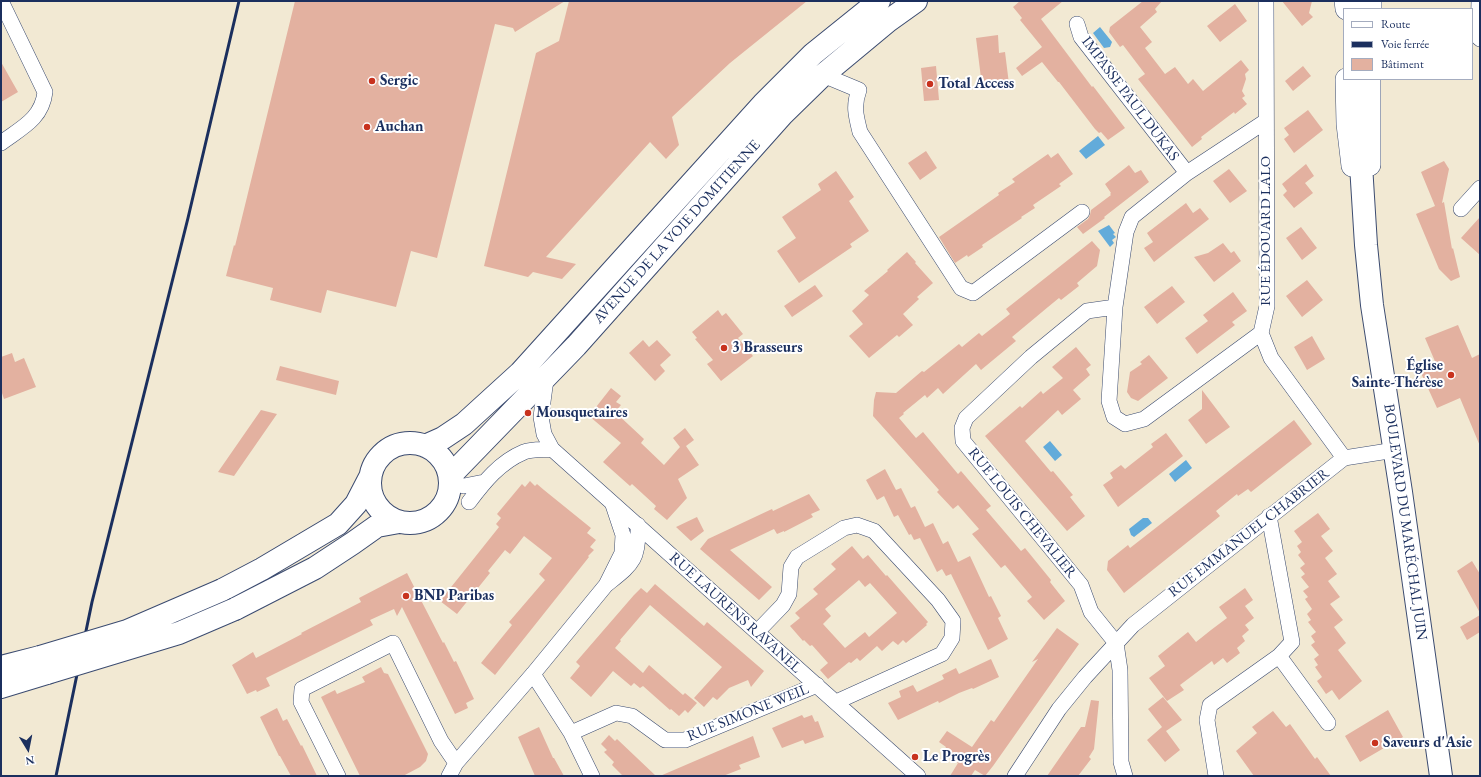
<!DOCTYPE html>
<meta charset="utf-8">
<style>
body{margin:0}
#map{position:relative;width:1481px;height:777px;overflow:hidden;background:#f2e9d3;font-family:"EB Garamond",serif}
canvas{display:block}
.frame{position:absolute;inset:0;border:2px solid #1b2f5e;pointer-events:none}
.legend{position:absolute;left:1343px;top:8px;width:130px;height:72px;box-sizing:border-box;background:#fff;border:1px solid #a4acbf;margin:0;padding:5px 7px;list-style:none;font-size:12px;color:#1b2f5e}
.legend li{display:flex;align-items:center;gap:8px;height:20px}
.legend b{width:20px;border:1px solid #a4acbf}
.north{position:absolute;left:8px;top:729px;width:40px;height:40px;-webkit-text-stroke:3px #fff;paint-order:stroke;rotate:170deg;font-size:11px;font-weight:700;line-height:16px;text-align:center;color:#1b2f5e}
.north::after{content:'';display:block;margin:auto;width:14px;height:18px;background:#1b2f5e;clip-path:polygon(50% 0,100% 100%,50% 72%,0 100%)}
</style>
<div id="map">
<canvas width="1481" height="777"></canvas>
<div class="frame"></div>
<ul class="legend">
<li><b style="height:5px;background:#fff"></b>Route</li>
<li><b style="height:5px;background:#1b2f5e"></b>Voie ferrée</li>
<li><b style="height:11px;background:#e3b1a0"></b>Bâtiment</li>
</ul>
<div class="north">N</div>
</div>
<script>
const ctx = document.querySelector('canvas').getContext('2d');
ctx.lineJoin = 'round';
function paint(path, color) {
  ctx.fillStyle = color;
  ctx.fill(path, 'evenodd');
}
function trace(path, color, width, dash) {
  ctx.strokeStyle = color;
  ctx.lineWidth = width;
  ctx.lineCap = dash ? 'butt' : 'round';
  ctx.setLineDash(dash || []);
  ctx.stroke(path);
}
function drawText(font, color, halo, rows, align = 'center') {
  ctx.font = font + ' "EB Garamond",serif';
  ctx.lineWidth = 4;
  ctx.setLineDash([]);
  ctx.textBaseline = 'middle';
  ctx.strokeStyle = halo;
  ctx.fillStyle = color;
  for (const [text, x, y, turn = 0] of rows) {
    ctx.save();
    ctx.translate(x, y);
    ctx.rotate((+turn || 0) * Math.PI / 180);
    ctx.textAlign = isNaN(turn) ? turn : align;
    if (halo) ctx.strokeText(text, 0, 0);
    ctx.fillText(text, 0, 0);
    ctx.restore();
  }
}
const water = new Path2D(`
 M1100,27l12,15 -2,5 -6,1 -11,-15z
 M1098,136l7,9 -19,14 -7,-8z
 M1109,225l6,8 -2,1 3,3 -4,3 2,3 -4,4 -12,-16z
 M1050,441l12,14 -7,6 -12,-14z
 M1186,460l6,8 -17,14 -6,-8z
 M1143,518h5l4,5 -18,14 -3,-2 -2,-6z`);
const building = new Path2D(`
 M295,1h270l-50,31 -2,-4 -18,-4 -58,234 -26,-7 -15,56 -69,-17 -6,23 -51,-13 3,-12 -47,-12 8,-31 1,1z
 M569,1h238l-77,62 -58,54 7,28 -13,14 -16,-17 -104,115 30,7 -14,15 -29,-7 -5,5 -44,-11 52,-213 23,-12z
 M1020,1h43l-22,18 51,68 1,-1 32,42 -17,12 -7,-8 -2,1 -4,-4 -36,-47h-1l-16,-20 -20,14 -6,-8 26,-21 -22,-27 2,-2 -9,-11z
 M1143,1h19l-7,8 2,3 -17,15 12,15 -7,6 20,26 10,-7 13,17 5,-5 10,12 38,-31 8,10 -4,4 1,5 -4,12 3,5 -3,2 5,6 -12,10 -1,-2 -33,25 1,2 -10,8 -54,-68 7,-5 -22,-29 -3,2 -11,-15 1,-5z
 M1282,1h30l-3,12 4,4 -11,9z
 M1235,4l12,17 -27,21 -13,-16z
 M998,35l1,18 6,-1 4,32 -27,2 -6,-48z
 M1,62l17,30 -17,10z
 M936,66l3,34 -15,1 -3,-33z
 M1303,66l8,10 -18,15 -8,-10z
 M1308,110l15,20 -29,23 -10,-14 5,-4 -5,-7z
 M926,151l11,17 -17,12 -12,-17z
 M1058,153l15,21 -14,10 2,2 -28,19 2,3 -14,9 1,1 -40,27 1,2 -15,10 -1,-2 -12,8 -16,-26 60,-42 -1,-2 17,-11 -3,-3 36,-25 3,4z
 M1444,161l5,8 -7,34 2,-1 8,47 1,-1 7,29 -9,4 -12,-12 -23,-55 19,-8 -14,-34z
 M1306,164l8,12 -9,7 8,10 -19,15 -11,-13 4,-4 -5,-7z
 M1129,165l6,8 6,-3 8,12 -45,35 1,1 -22,16 -6,-7 11,-8 2,-4 1,-5 20,-15 -1,-1 1,-1 -6,-9z
 M1229,169l18,22 -17,12 -17,-22z
 M836,171l18,26 -5,4 20,30 -19,13 2,3 -53,36 -22,-32 19,-13 -14,-21 39,-27 -3,-6z
 M1186,203l7,10 7,-5 9,11 -55,43 -10,-14 9,-6 -6,-9z
 M1480,217v38l-19,-17z
 M1301,227l16,21 -15,12 -16,-22z
 M1092,241l8,9 -3,16 -20,17 2,3 -18,14 -2,-2 -11,9 -36,30 4,4 -35,29 -5,-6 -33,30 -5,-6 -11,10 -2,-3 -22,18 1,1 -5,4 17,20 7,-6 35,42 3,-3 30,35 -5,4 35,41 4,-3 26,32 -1,2 15,19 -21,19 -17,-19 5,-4 -27,-32 -4,3 -29,-34 7,-5 -21,-24 -5,4 -16,-17 2,-2 -66,-74 1,-16 2,-8 20,1 26,-22 2,1 35,-28 3,3 17,-14 3,3 28,-22 -4,-5z
 M1223,243l8,10 3,-2 7,10 -27,21 -20,-25 14,-4z
 M907,252l9,10 -1,1 18,20 -16,14 2,2 -16,15 10,11 -14,12 -2,-2 -28,23 -20,-22 14,-12 -11,-13 17,-16 -5,-4 24,-20 -1,-1z
 M1307,280l16,20 -21,17 -16,-21z
 M815,285l8,11 -31,21 -8,-11z
 M1172,286l13,16 -28,22 -13,-17z
 M1233,292l14,19 -15,11 3,3 -38,29 -12,-16 23,-17 -5,-6z
 M718,310l4,6 4,-3 17,21 -5,4 15,18 -32,25 -14,-17 6,-4 -18,-21 2,-1 -5,-6z
 M1458,325l14,33 8,-4v92l-20,-48 -23,10 -16,-35 16,-7 -12,-28z
 M1312,336l13,23 -18,11 -13,-23z
 M643,340l6,7 8,-7 14,15 -11,10 5,6 -10,10 -26,-28z
 M1076,347l15,18 -5,4 4,6 -17,15 8,9 -19,16 -4,-5 -33,31 26,31 2,-1 20,24 -3,2 15,19 -18,15 -82,-95 35,-30 2,2 19,-17 2,3 20,-16 -11,-11z
 M12,353l3,9 9,-4 12,29 -32,12 -3,-9v-33z
 M1149,355l19,23 -30,23 -7,-3 -4,-6 3,-20 12,-8 -2,-2z
 M280,366l59,15 -3,14 -60,-15z
 M611,388l10,8 -5,6 5,3 -6,7 29,27 -3,4 23,22 16,-18 -7,-9 12,-10 9,12 -8,6 13,19 -21,14 9,19 -20,22 -13,-11 2,-3 -24,-22 -2,2 -27,-24 18,-19 -32,-27z
 M1202,390l28,37 -24,17 -18,-24 14,-11z
 M261,410l16,4 -43,62 -16,-4z
 M1294,420l18,24 -61,48 -3,-3 -10,7 -1,-2 -21,17 4,5 -96,77 -17,-23 1,-9 20,-16 2,3z
 M1166,433l17,23 -65,51 -15,-22 10,-7 -3,-5 11,-8 4,4 28,-22 -2,-3z
 M885,469l11,21 5,-2 10,20 4,-2 10,21 8,-4 10,21 5,-3 10,21 12,-6 19,41 2,-1 10,20 -3,2 10,21 -20,11 -37,-76 -5,2 -4,-7 -5,3 -17,-34 -6,2 -3,-6 -2,1 -11,-20 -4,2 -10,-21 -7,4 -11,-20z
 M530,481l5,5 2,-2 7,6 47,38 -4,5 9,7 -6,7 4,3 -6,6 1,1 -94,118 -14,-12 31,-38 -3,-3 36,-42 -6,-6 13,-16 -28,-22 -14,18 -5,-4 -17,21 2,2 -33,41 -17,-13 59,-74 -3,-3 5,-6 -4,-4 25,-30 3,3z
 M809,494l11,16 -9,4 2,3 -29,15v-1l-7,3 -3,-5 -44,21 42,37 -13,13 -59,-51 8,-10 64,-30 1,2z
 M1318,513l12,16 -9,7 12,15 -8,7 12,16 -9,7 12,16 -10,7 13,16 -9,7 12,16 -8,7 24,31 -23,19 -7,-10 -6,4 -9,-13 5,-4 -7,-10 3,-2 -4,-6 5,-4 -8,-10 4,-3 -4,-6 5,-4 -8,-10 3,-2 -4,-6 5,-5 -7,-10 3,-2 -5,-6 6,-4 -8,-10 4,-3 -5,-6 5,-4 -7,-9 3,-3 -4,-6 5,-4 -8,-11z
 M697,517l7,14 -13,10 -15,-14z
 M852,546l11,13 5,-4 18,21 1,-1 41,47 -2,2 1,1 -21,18 -3,-3 -5,5 -5,-4 -11,10 -5,-5 -17,15 -3,-3 -6,5 -2,-1 -21,17 -8,-9 8,-7 -16,-18 -2,1 -6,-6 -1,1 -13,-15 10,-8 -5,-5 23,-19 -5,-5 23,-20 -5,-5zM859,580l6,7 5,-4 27,30 -28,24 -4,-5 -20,16 -22,-24 8,-8 -6,-7z
 M1472,561l8,13v39l-23,-42z
 M407,573l36,70 1,-1 10,20 2,-1 18,38 -8,4 2,5 -13,6 -53,-107 -5,9 -3,-7 -24,11 3,5 -107,53 4,8 -13,6 -1,-2 -9,4 -15,-29 21,-13 3,6 46,-24 -1,-1 60,-31 -2,-4z
 M655,584l49,42 3,-4 57,49 -13,16 -3,-7 -19,8 -12,12 -4,-3 -9,10 -10,-9 28,-31 -72,-62 -30,35 1,1 -6,7 28,25 6,-8 34,30 2,-2 12,10 -9,10 -3,-3 -6,6 -8,-7 -1,1 -27,-24 -3,2 -6,-5 -3,3 -18,-15 -22,26 -21,-19 10,-12 -4,-4 58,-67 7,-7 6,5z
 M1245,588l8,12 -8,6 9,12 -9,7 4,5 -7,6 3,5 -8,7 3,5 -13,10 -4,-5 -9,7 -2,-4 -32,24 4,5 -17,11 -18,-23 16,-12 -7,-10 30,-24 8,10 15,-12 16,-12 -8,-11z
 M1480,615v17l-13,8 -7,-13z
 M1057,628l22,16 -86,122 -8,10 -10,-6 -4,6h-21l8,-13 -15,-10 3,-6 -7,-5 8,-11 25,16 19,-27 3,2 44,-63 -6,3z
 M991,659l8,18 -26,12 -1,-1 -13,5 -20,10 -1,-2 -40,19 -10,-17 13,-6 -2,-6 14,-6 4,7 27,-13 -2,-4 14,-7 3,6z
 M381,667l3,6 4,1 40,80 -2,7 -6,6 -17,9h-43l-39,-79 14,-7 2,4 28,-12 -3,-5z
 M1163,697l19,23 -16,11 14,19 -15,12 -18,-22 15,-13 -14,-18z
 M1091,700l8,1 -5,48 -5,8 2,2 -13,17h-31l34,-49h4z
 M277,708l6,13 4,-2 14,27 1,-1 15,31h-26l-11,-20h-1l-19,-39z
 M1388,710l15,27 -43,25 -15,-26z
 M1273,711l13,16 4,-3 25,35 2,-2 14,19h-77l-18,-25 21,-18 -5,-6z
 M802,715l2,3 8,-3 3,7 3,-1 6,16 -19,7 -2,-4 -21,8 -10,-20z
 M539,727l14,31h1l10,18h-29l-17,-39z
 M609,735l6,6 2,-2 39,37h-33l-11,-11 2,-3 -10,-10 3,-2 -6,-6z
 M753,736l7,21 -21,8 2,4 -18,7h-63z`);
const street = new Path2D(`
 M1,1l44,91c-3,27 -24,36 -44,51
 M1266,1l1,305 -6,27 10,25 73,100
 M1479,1l-1,36 2,2
 M1077,24l4,13 106,136
 M823,75l36,15c-6,16 -3,26 1,42l101,156 12,5 109,-81
 M1461,209l19,-21
 M1115,307l-28,4 -56,46 -65,61 -4,10 1,13 118,144 10,27 25,31
 M1261,333l-117,86 -19,5 -11,-7 -5,-16 6,-94 11,-75 6,-15 55,-44 79,-52
 M546,379l-5,38 3,17 8,15
 M451,483l13,3 20,-4
 M469,502c15,-20 31,-40 55,-50 8,-3 20,-2 28,-3l366,327
 M613,505l10,30 -1,18 -16,32c26,-21 33,-24 32,-60
 M757,632l26,-27 6,-11 2,-27 6,-10 47,-29 13,-3 17,6 64,69 15,21 -1,17 -10,16 -106,48
 M1116,643l4,27 1,92 4,14
 M1279,656l49,67
 M533,674l38,59 21,43
 M571,733l45,-20 16,3 33,24h20l132,-55
 M338,776l-37,-74 1,-13 91,-46 48,98 15,22
 M449,776l7,-13 77,-89 73,-89
 M1015,776l44,-67 26,-32 48,-52 211,-167 51,-8
 M1216,776l-9,-56 3,-15 69,-49 13,-14 -23,-126`);
const secondary = new Path2D(`
 M1345,1l1,8
 M1371,9v-8
 M1346,79l1,45 5,42
 M1370,79v86`);
const primary = new Path2D(`
 M1358,9v-8
 M1358,79l1,54 7,112 6,60 29,187 40,284
 M370 483a40 40 0 1 1 80 0a40 40 0 1 1-80 0Z
 M425,446l18,-8 21,-14 56,-51 243,-269 50,-50 66,-53
 M450,476l126,-130 206,-231 41,-40 65,-54 28,-20
 M222,590l40,-21 76,-45 18,-20 14,-27
 M235,609l80,-41 38,-25 24,-17 22,-4
 M1,667l39,-10
 M1,687l46,-14`);
const rail = new Path2D(`
 M56,776l36,-174 96,-384 51,-217`);
const primaryBridge = new Path2D(`
 M40,657l87,-26 95,-41
 M47,673l132,-40 56,-24`);
const markers = [
 [372,81,4,"#c8321e"],
 [930,84,4,"#c8321e"],
 [367,127,4,"#c8321e"],
 [724,348,4,"#c8321e"],
 [1451,375,4,"#c8321e"],
 [528,413,4,"#c8321e"],
 [406,596,4,"#c8321e"],
 [1375,743,4,"#c8321e"],
 [915,757,4,"#c8321e"]
];
const poiNames = [
 ["Sergic",380,81],
 ["Total Access",938,84],
 ["Auchan",375,127],
 ["3 Brasseurs",732,348],
 ["Église",1443,366,"right"],
 ["Sainte-Thérèse",1443,383,"right"],
 ["Mousquetaires",536,413],
 ["BNP Paribas",414,596],
 ["Saveurs d'Asie",1383,743],
 ["Le Progrès",923,757]
];
const streetNames = [
 ["IMPASSE PAUL DUKAS",1130,99,53],
 ["RUE ÉDOUARD LALO",1266,231,-90],
 ["AVENUE DE LA VOIE DOMITIENNE",677,232,-48],
 ["RUE LOUIS CHEVALIER",1022,513,51],
 ["BOULEVARD DU MARÉCHAL JUIN",1405,522,82],
 ["RUE EMMANUEL CHABRIER",1249,533,-38],
 ["RUE LAURENS RAVANEL",735,613,42],
 ["RUE SIMONE WEIL",748,713,-22]
];
paint(water, '#62abda');
paint(building, '#e3b1a0');
trace(street, '#3b4b70', 16);
trace(secondary, '#3b4b70', 22);
trace(primary, '#3b4b70', 24);
trace(street, '#fff', 15);
trace(secondary, '#fff', 21);
trace(primary, '#fff', 22);
trace(rail, '#1b2f5e', 3);
trace(primaryBridge, '#3b4b70', 24, []);
trace(primaryBridge, '#fff', 22);
for (const [x, y, r, color] of markers) {
  const dot = new Path2D();
  dot.arc(x, y, r, 0, 2 * Math.PI);
  ctx.fillStyle = color;
  ctx.fill(dot);
  trace(dot, '#fff', 1.5);
}
drawText('bold 15px', '#1b2f5e', '#fff', poiNames, 'left');
drawText('15px', '#1b2f5e', '#fff', streetNames);
</script>
